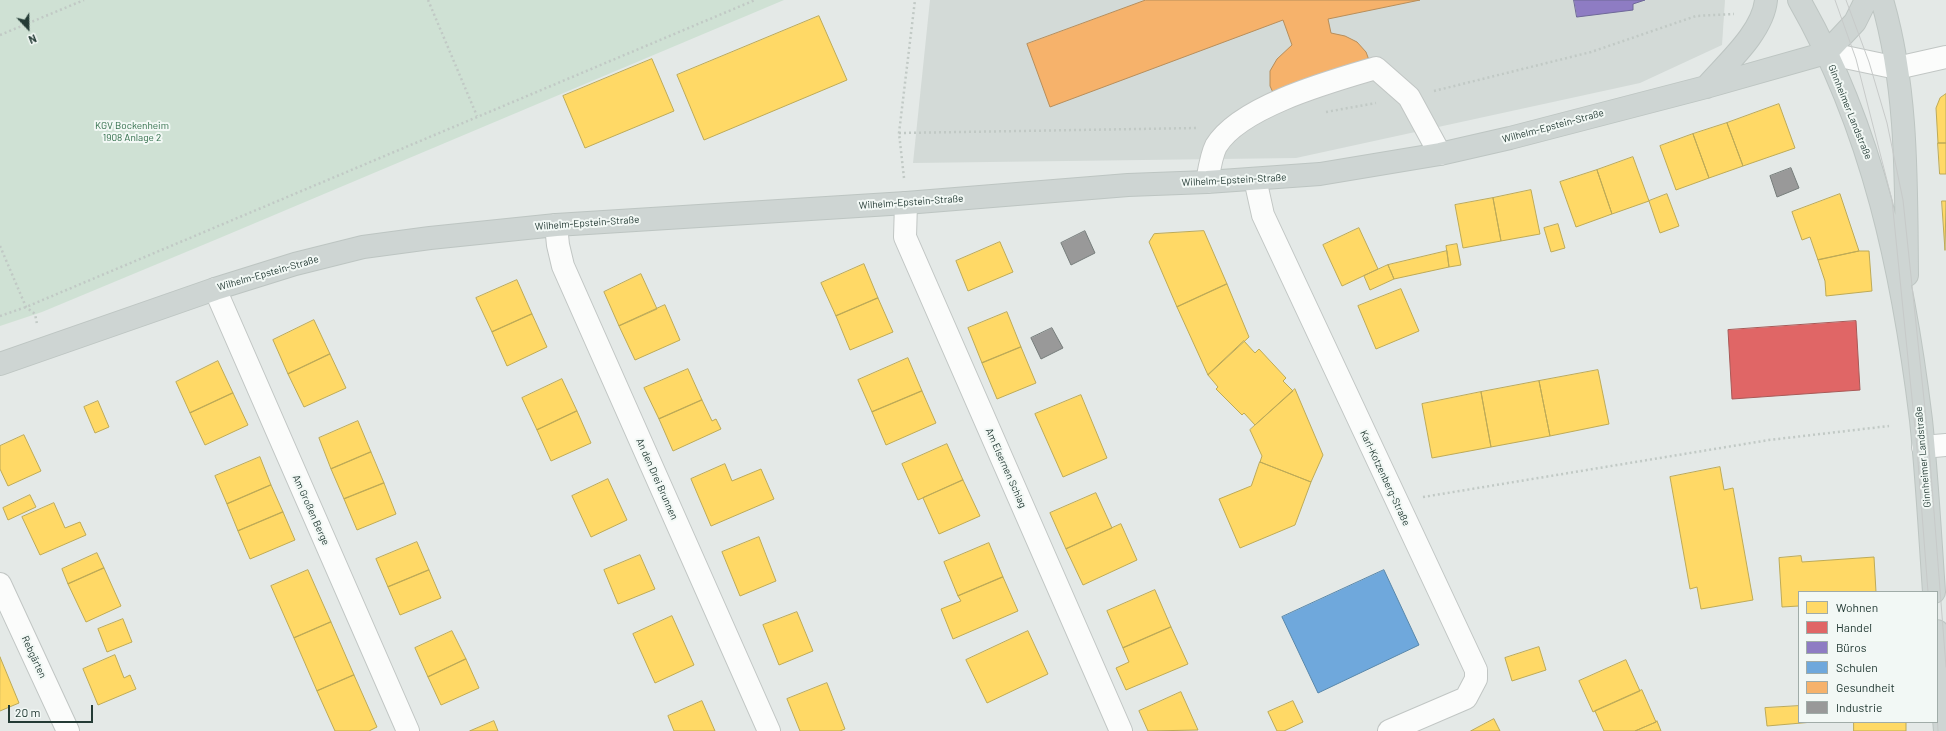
<!DOCTYPE html>
<meta charset="utf-8">
<style>
body{margin:0}
#map{position:relative;width:1946px;height:731px;overflow:hidden;background:#e4e9e7;font-family:Barlow,sans-serif}
canvas{display:block}
.legend{position:absolute;left:1798px;top:591px;width:140px;height:132px;box-sizing:border-box;background:#f2f8f5;border:1px solid #a0aca8;margin:0;padding:5px 7px;list-style:none;font-size:12px;color:#243b35}
.legend li{display:flex;align-items:center;gap:8px;height:20px}
.legend b{width:20px;border:1px solid #a0aca8}
.north{position:absolute;left:8px;top:8px;width:40px;height:40px;-webkit-text-stroke:3px #f2f8f5;paint-order:stroke;rotate:158deg;font-size:11px;font-weight:700;line-height:16px;text-align:center;color:#243b35}
.north::after{content:'';display:block;margin:auto;width:14px;height:18px;background:#243b35;clip-path:polygon(50% 0,100% 100%,50% 72%,0 100%)}
.scale{position:absolute;left:8px;top:705px;width:85px;height:18px;box-sizing:border-box;border:2px solid #243b35;border-top:0;padding-left:5px;font-size:12px;line-height:14px;white-space:nowrap;color:#243b35;-webkit-text-stroke:3px #f2f8f5;paint-order:stroke}
</style>
<div id="map">
<canvas width="1946" height="731"></canvas>
<ul class="legend">
<li><b style="height:11px;background:#ffd966"></b>Wohnen</li>
<li><b style="height:11px;background:#e06666"></b>Handel</li>
<li><b style="height:11px;background:#8e7cc3"></b>Büros</li>
<li><b style="height:11px;background:#6fa8dc"></b>Schulen</li>
<li><b style="height:11px;background:#f6b26b"></b>Gesundheit</li>
<li><b style="height:11px;background:#999"></b>Industrie</li>
</ul>
<div class="north">N</div>
<div class="scale">20 m</div>
</div>
<script>
const ctx = document.querySelector('canvas').getContext('2d');
ctx.lineJoin = 'round';
function paint(path, color) {
  ctx.fillStyle = color;
  ctx.fill(path, 'evenodd');
}
function trace(path, color, width, dash) {
  ctx.strokeStyle = color;
  ctx.lineWidth = width;
  ctx.lineCap = dash ? 'butt' : 'round';
  ctx.setLineDash(dash || []);
  ctx.stroke(path);
}
function drawText(font, color, halo, rows, align = 'center') {
  ctx.font = font + ' Barlow,sans-serif';
  ctx.lineWidth = 4;
  ctx.setLineDash([]);
  ctx.textBaseline = 'middle';
  ctx.strokeStyle = halo;
  ctx.fillStyle = color;
  for (const [text, x, y, turn = 0] of rows) {
    ctx.save();
    ctx.translate(x, y);
    ctx.rotate((+turn || 0) * Math.PI / 180);
    ctx.textAlign = isNaN(turn) ? turn : align;
    if (halo) ctx.strokeText(text, 0, 0);
    ctx.fillText(text, 0, 0);
    ctx.restore();
  }
}
const built = new Path2D(`
 M930,0h795l-3,45 -82,38 -344,75 -383,5z`);
const green = new Path2D(`
 M0,0h784l-562,237 -180,75 -42,14z`);
const homes = new Path2D(`
 M819,16l28,64 -143,60 -27,-65z
 M652,59l22,52 -89,37 -22,-52z
 M1946,94v49h-8l-2,-35 4,-10z
 M1779,104l16,44 -52,18 -16,-43z
 M1727,123l16,43 -34,12 -16,-44z
 M1693,134l16,44 -33,12 -16,-44z
 M1938,143h8v31h-6z
 M1633,157l16,44 -37,13 -15,-44z
 M1597,170l15,44 -36,13 -16,-45z
 M1531,190l9,44 -39,7 -8,-43z
 M1667,194l12,32 -19,7 -11,-32z
 M1840,194l19,57 -41,9 -8,-23 -8,3 -10,-28z
 M1493,198l8,43 -38,7 -8,-43z
 M1942,201h4l-1,49z
 M1558,224l7,24 -14,4 -7,-24z
 M1359,228l19,41 -36,17 -19,-41z
 M1204,231l23,53 -50,23 -28,-65 5,-8z
 M1000,242l13,30 -45,19 -12,-30z
 M1457,244l4,21 -12,2 -3,-21z
 M1447,251l2,16 -55,12 -6,-14z
 M1859,251h10l3,40 -46,5 -1,-15 -7,-21z
 M864,264l14,34 -42,18 -15,-33z
 M1388,265l6,14 -24,11 -6,-14z
 M641,274l16,35 -38,17 -15,-34z
 M517,280l15,34 -40,18 -16,-34z
 M1227,284l22,53 -41,38 -31,-68z
 M1401,289l18,42 -43,18 -18,-43z
 M878,298l15,34 -43,18 -14,-34z
 M665,305l15,35 -45,20 -16,-34z
 M1007,312l14,35 -39,16 -14,-35z
 M532,314l15,33 -40,19 -15,-34z
 M314,320l16,34 -42,20 -15,-34z
 M1244,341l11,12 4,-4 27,29 -3,3 10,10 -38,34 -11,-12 -2,2 -26,-26 2,-2 -10,-12z
 M1021,347l15,36 -39,16 -15,-36z
 M330,354l16,34 -42,19 -16,-33z
 M908,358l14,33 -50,21 -14,-32z
 M218,361l15,32 -43,20 -14,-31z
 M688,369l14,31 -43,19 -15,-31z
 M1598,370l11,54 -59,12 -11,-55z
 M562,379l15,32 -40,19 -15,-32z
 M1539,381l11,55 -59,11 -10,-55z
 M1295,389l28,66 -12,27 -51,-20 2,-6 -12,-26z
 M922,391l14,32 -50,22 -14,-33z
 M1481,392l10,55 -59,11 -10,-54z
 M233,393l15,32 -43,20 -15,-32z
 M1081,395l26,63 -44,19 -28,-63z
 M702,400l10,21 4,-2 5,10 -48,22 -14,-32z
 M98,401l11,26 -14,6 -11,-26z
 M577,411l14,32 -40,18 -14,-31z
 M358,421l13,31 -40,17 -12,-31z
 M24,435l17,36 -33,15 -8,-17v-23z
 M947,444l16,36 -45,20 -16,-36z
 M371,452l13,31 -40,16 -13,-30z
 M260,457l11,28 -44,19 -12,-28z
 M1260,462l51,20 -16,43 -55,23 -21,-49 32,-13z
 M725,464l7,17 29,-12 13,30 -63,27 -20,-47z
 M1720,467l4,23 9,-2 20,112 -52,9 -4,-22 -7,2 -20,-112z
 M608,479l19,41 -36,17 -19,-41z
 M963,480l17,36 -41,18 -16,-36z
 M384,483l12,31 -39,16 -13,-31z
 M271,485l12,27 -45,19 -11,-27z
 M1096,493l16,35 -46,21 -16,-36z
 M30,495l6,12 -28,13 -5,-12z
 M54,503l11,25 15,-6 6,13 -46,20 -18,-38z
 M283,512l12,28 -45,19 -12,-28z
 M1121,524l16,36 -54,25 -17,-36z
 M759,537l17,44 -36,15 -18,-44z
 M417,542l12,28 -41,17 -12,-28z
 M989,543l14,34 -45,19 -14,-34z
 M97,553l7,15 -36,16 -6,-15z
 M640,555l15,34 -37,15 -14,-34z
 M1801,556l1,6 72,-5 2,35h-77v14l-17,1 -3,-49z
 M104,568l17,38 -35,16 -18,-38z
 M308,570l23,52 -37,16 -23,-52z
 M429,570l12,28 -41,17 -12,-28z
 M1003,577l15,34 -65,28 -12,-30 20,-8 -3,-5z
 M1155,590l16,37 -48,21 -16,-37z
 M797,612l16,39 -34,14 -16,-40z
 M672,616l22,49 -39,18 -22,-49z
 M123,619l9,23 -25,10 -9,-23z
 M331,622l23,53 -37,16 -23,-53z
 M1171,627l17,37 -62,26 -10,-22 13,-6 -6,-14z
 M452,631l14,28 -38,18 -13,-29z
 M1028,631l20,43 -61,29 -21,-43z
 M1539,647l7,23 -34,11 -7,-23z
 M115,655l9,23 6,-3 6,14 -38,16 -15,-36z
 M0,657l19,46 -19,8z
 M466,659l13,29 -38,17 -13,-28z
 M1626,660l14,31 -47,21 -14,-31z
 M354,675l23,52 -8,4h-34l-18,-40z
 M827,683l18,46 -5,2h-40l-13,-32z
 M1642,690l14,32 -21,9h-31l-9,-20z
 M1181,692l17,38 -50,1 -9,-20z
 M702,701l13,30h-41l-6,-15z
 M1293,701l10,21 -19,9h-7l-9,-19z
 M1799,706v16h14l-46,4 -2,-18z
 M1494,719l6,12h-29z
 M494,721l4,10h-28z
 M1657,721l4,10h-26l21,-9z
 M1854,722h52v9h-52z`);
const shops = new Path2D(`
 M1856,321l4,69 -128,9 -4,-69z`);
const offices = new Path2D(`
 M1574,0h71l-12,4v6l-56,7z`);
const schools = new Path2D(`
 M1384,570l35,75 -101,48 -36,-76z`);
const health = new Path2D(`
 M1146,0h274l-92,19 3,14 14,3 12,6 9,10 3,8 -93,39 -6,-13v-15l7,-12 15,-14 -9,-25 -233,87 -23,-63z`);
const industry = new Path2D(`
 M1791,168l8,20 -22,9 -7,-21z
 M1085,231l10,22 -24,12 -10,-22z
 M1052,328l11,20 -22,11 -10,-21z`);
const path = new Path2D(`
 M428,0l49,116
 M0,35l84,-35
 M1434,91l157,-39 105,-36 38,-2
 M1326,112l50,-9
 M899,133l299,-5
 M904,178l-5,-45 16,-133
 M0,246l26,61 9,7 2,10
 M0,316l26,-9 729,-307
 M1423,497l346,-57 120,-14`);
const minor = new Path2D(`
 M1826,53l71,15 49,-11
 M1255,179l8,36 213,455v9l-10,19 -77,33
 M1207,182c2,-11 4,-26 9,-36 24,-40 116,-65 160,-78l33,29 31,57
 M906,203l-1,34 216,494
 M556,225l2,20 5,21 206,465
 M215,289l193,442
 M1923,447l23,-2
 M0,584l68,147`);
const major = new Path2D(`
 M1799,0c74,129 104,273 122,420 6,57 9,115 13,172
 M1882,0c26,89 24,183 25,275
 M1706,87c21,-24 57,-55 60,-87
 M0,364l215,-75 80,-25 68,-17 67,-9 126,-13 350,-22 222,-18 79,-3 113,-8 120,-20 70,-16 196,-51 120,-34 29,-31 11,-22
 M1937,631l8,100`);
const tram = new Path2D(`
 M1835,0l21,59 36,141 25,248 11,144
 M1846,0l23,62 18,61 16,77 26,247 17,220
 M1937,713l1,18`);
const streetNames = [
 ["Ginnheimer Landstraße",1850,112,68],
 ["Wilhelm-Epstein-Straße",1553,126,-15],
 ["Wilhelm-Epstein-Straße",1234,180,-3],
 ["Wilhelm-Epstein-Straße",911,202,-4],
 ["Wilhelm-Epstein-Straße",587,223,-4],
 ["Wilhelm-Epstein-Straße",268,273,-16],
 ["Ginnheimer Landstraße",1923,457,-95],
 ["Am Eisernen Schlag",1006,468,66],
 ["Karl-Kotzenberg-Straße",1385,478,65],
 ["An den Drei Brunnen",657,479,66],
 ["Am Großen Berge",311,510,66],
 ["Rebgärten",34,657,65]
];
const parkNames = [
 ["KGV Bockenheim",132,126],
 ["1908 Anlage 2",132,138]
];
paint(built, '#d3dad7');
paint(green, '#cfe1d4');
paint(homes, '#ffd966');
trace(homes, '#bdaa57', 1);
paint(shops, '#e06666');
trace(shops, '#a85957', 1);
paint(offices, '#8e7cc3');
trace(offices, '#6e6898', 1);
paint(schools, '#6fa8dc');
trace(schools, '#5887aa', 1);
paint(health, '#f6b26b');
trace(health, '#b78e5b', 1);
paint(industry, '#999');
trace(industry, '#767d7b', 1);
trace(minor, '#c1c6c4', 24);
trace(major, '#bdc5c2', 24);
trace(path, '#c1c9c5', 2.5, [2, 3]);
trace(minor, '#fbfcfb', 22);
trace(major, '#ced5d3', 22);
trace(tram, '#c7cac9', 1);
drawText('10px', '#243b35', '#f2f8f5', streetNames);
drawText('10px', '#316e4a', '#f2f8f5', parkNames);
</script>
